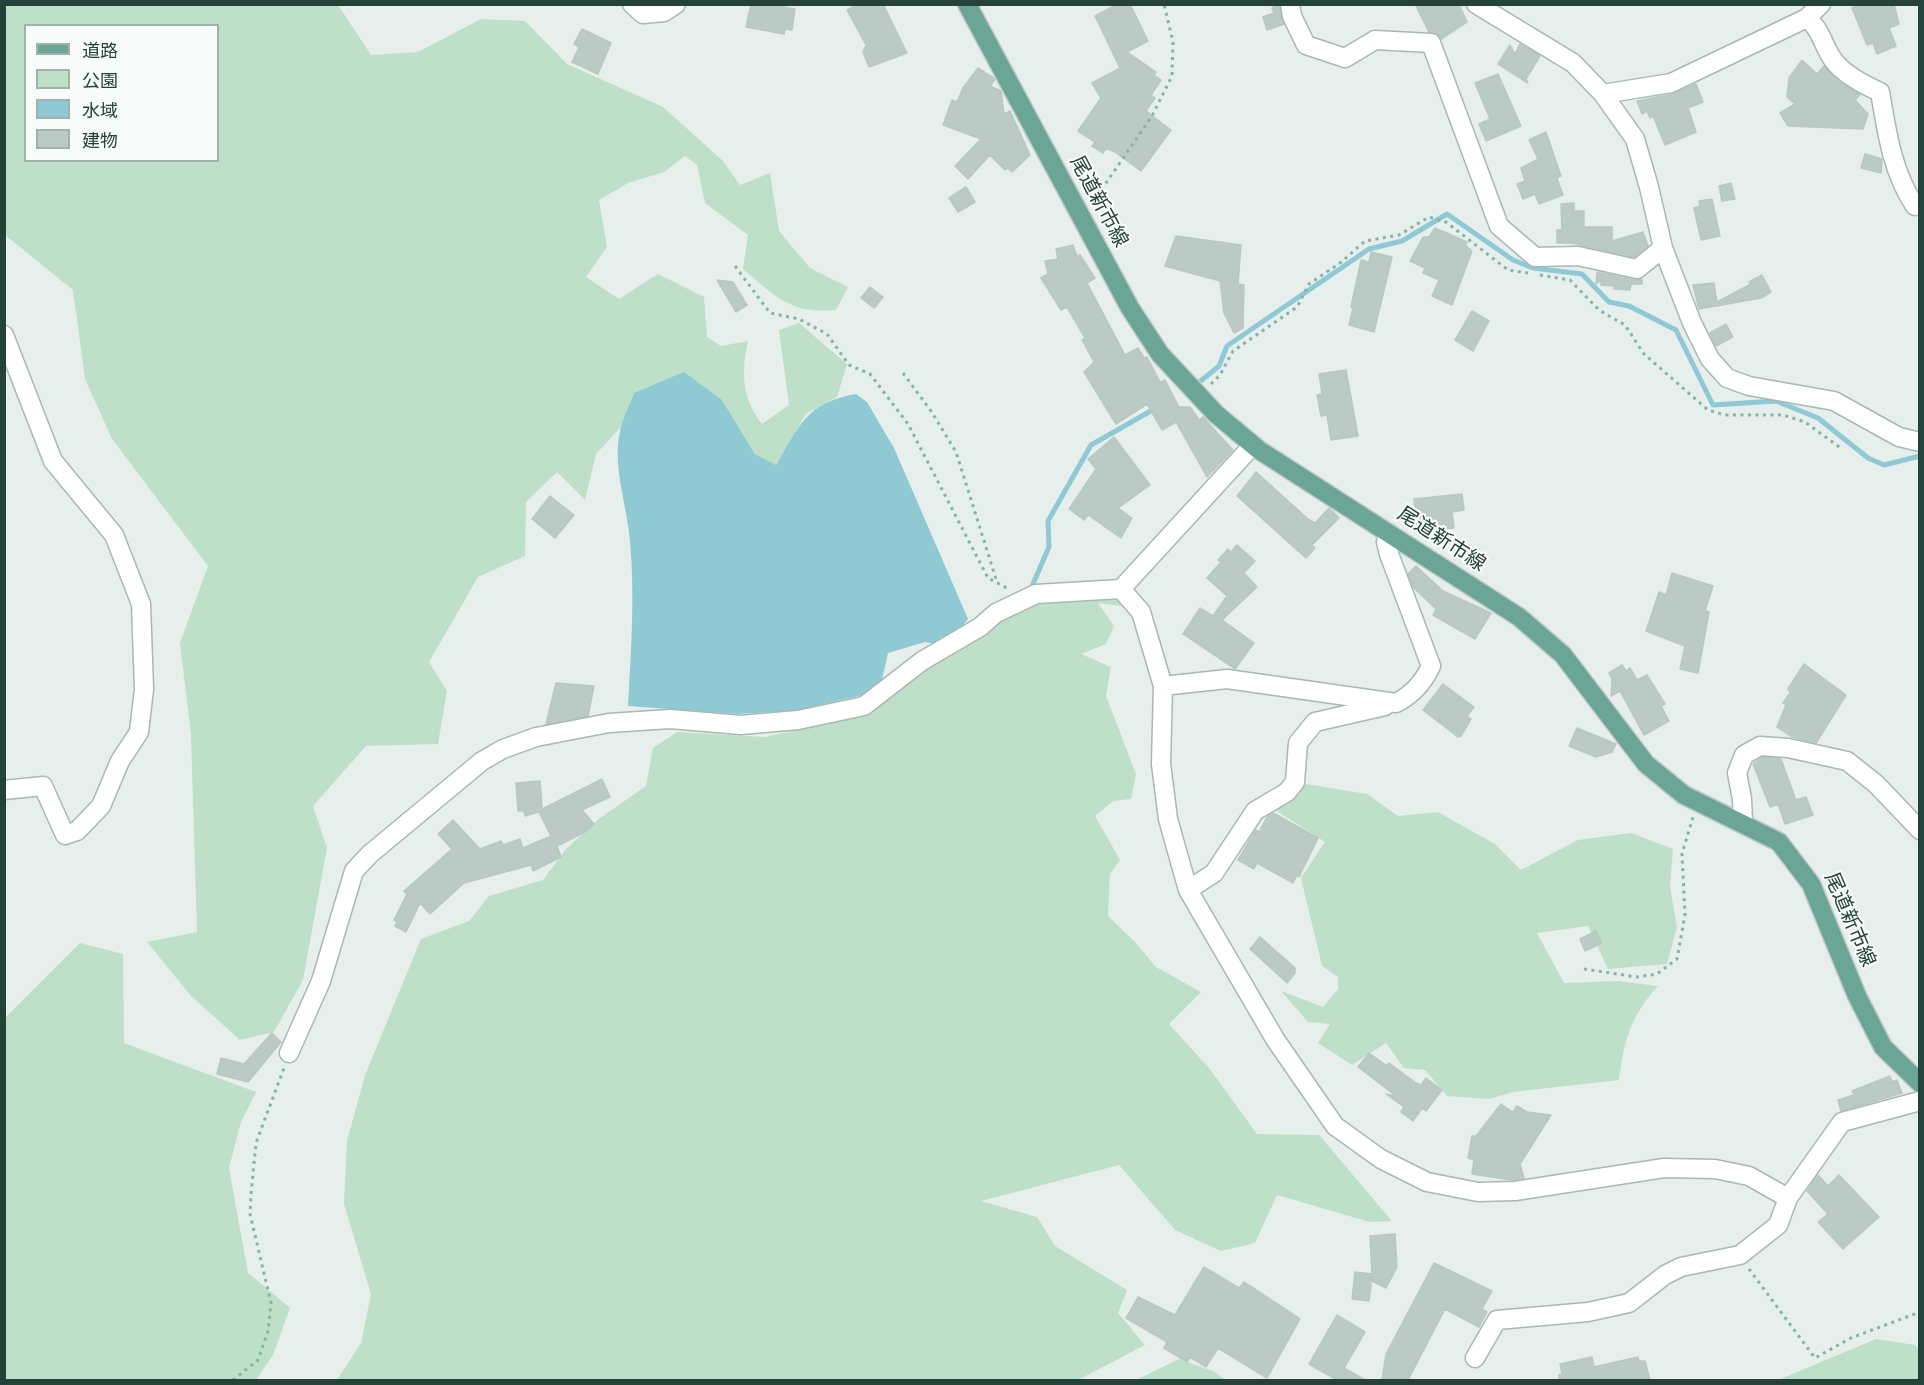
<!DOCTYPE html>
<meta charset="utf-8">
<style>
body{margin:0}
#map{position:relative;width:1924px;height:1385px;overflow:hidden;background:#e6efeb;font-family:"Roboto Condensed","Noto Sans JP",sans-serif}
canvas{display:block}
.frame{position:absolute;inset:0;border:6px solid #24423a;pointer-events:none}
.legend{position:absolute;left:24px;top:24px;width:195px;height:138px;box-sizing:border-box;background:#f7fbf9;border:2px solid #a3b1ad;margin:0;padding:8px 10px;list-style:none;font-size:18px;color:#24423a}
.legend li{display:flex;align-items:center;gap:12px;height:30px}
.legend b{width:30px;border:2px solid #a3b1ad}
</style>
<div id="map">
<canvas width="1924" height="1385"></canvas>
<div class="frame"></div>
<ul class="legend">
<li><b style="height:8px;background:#6aa596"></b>道路</li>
<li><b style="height:16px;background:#bfe0c8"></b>公園</li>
<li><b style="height:16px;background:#8ec9d4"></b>水域</li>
<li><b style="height:16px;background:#bbcac4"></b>建物</li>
</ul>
</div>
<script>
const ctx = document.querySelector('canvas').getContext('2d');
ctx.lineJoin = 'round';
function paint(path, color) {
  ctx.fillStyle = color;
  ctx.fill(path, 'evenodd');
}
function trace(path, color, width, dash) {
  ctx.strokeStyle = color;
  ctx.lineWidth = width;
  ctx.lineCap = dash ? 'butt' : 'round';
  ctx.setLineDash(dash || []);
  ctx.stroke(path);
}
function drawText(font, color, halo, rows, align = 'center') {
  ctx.font = font + ' "Roboto Condensed","Noto Sans JP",sans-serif';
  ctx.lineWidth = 4.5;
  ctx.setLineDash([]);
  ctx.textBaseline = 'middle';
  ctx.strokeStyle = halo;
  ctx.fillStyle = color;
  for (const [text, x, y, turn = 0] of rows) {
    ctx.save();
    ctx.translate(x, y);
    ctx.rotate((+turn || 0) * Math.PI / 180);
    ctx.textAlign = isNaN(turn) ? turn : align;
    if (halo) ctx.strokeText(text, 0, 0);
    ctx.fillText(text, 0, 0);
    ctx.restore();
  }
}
const green = new Path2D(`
 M4,5h334l33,50 47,-3 63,-33 44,2 42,43 96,43 60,54 17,24 30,-12 9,58 31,37 38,19 -12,23c-46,4 -60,-13 -93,-41l5,-34 -43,-32 -8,-38 -12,-9 -21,16 -36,11 -29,17 8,47 -21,30 33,22 39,-25 46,23 3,40 14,9 27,-5c-7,30 -6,58 14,83l27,-19 -10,-75 20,-7 48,41 -10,33 -31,17 -30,51 -21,-11 -33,-54 -88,-7 -13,34 -25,27 -11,46 -28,-28 -31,30 -1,54 -47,21 -49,85 18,29 -9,53 -72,2 -53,60 14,42 -24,132 -29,52 -34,8 -49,-44 -44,-54 50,-10 -6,-197 -11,-92 28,-77 -96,-127 -27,-60 -12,-89 -68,-55zM26,26h192v134h-192z
 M1088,582l23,2 10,22 -23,-3 16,23 -8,18 -25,10 30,13 -5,29 30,78 -5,25 -18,2 -18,15 25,44 -10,14 -2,42 28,27 20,24 45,25 -32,32 40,44 48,66 62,1 73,86 -22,1 -93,-27 -22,48 -34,8 -46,-21 -56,-65 -138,36 56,16 18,29 72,44 -9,23 27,32 -67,35h-741l24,-37 10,-49 -27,-90 3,-63 18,-66 56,-136 48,-18 20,-25 54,-16 23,-31 34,-31 46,-32 7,-38 24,-16 87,5 79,-16 51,-29 113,-80 35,-12 29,-3z
 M1306,784l61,10 31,22 40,-4 57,32 26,26 57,-30 53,-7 42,16 -3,38 7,40 -10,37 -59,5 -20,-43 -51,7 27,50 54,-2 40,5c-28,31 -34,55 -39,94l-106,12 -24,7 -42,-3 -22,-26 -21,-2 -18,-25 -34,22 -34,-22 12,-19 -22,-2 -27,-31 42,16 15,-18v-12l-16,-11 -21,-88 24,-36 -53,-34 27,-14z
 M80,943l43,11 1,89 132,49 -15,30 -12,46 19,105 42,35 -17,47 -17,25h-251v-362z
 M1876,1339l39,6 4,5v30h-141z
 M1179,1359l34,12 13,9h-90z`);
const water = new Path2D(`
 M684,372l38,28 33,54 21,11c24,-40 30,-62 80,-71l11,8 27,46 74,171 -22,27 -21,-4 -37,11 -6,27 -19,15 -70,16 -56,3 -109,-8c3,-55 7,-110 2,-165 -3,-38 -19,-76 -9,-114 3,-11 9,-23 13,-34z`);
const stream = new Path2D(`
 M1197,384l22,-18 8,-20 142,-97 33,-8 45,-27 66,46 20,8 49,6 27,28 20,4 47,24 37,75 63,-4 42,17 50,40 16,7 36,-9
 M1030,591l19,-44 -1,-26 43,-76 65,-37`);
const building = new Path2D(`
 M751,4l15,3v-3h18v3l11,2 -3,21 -7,-1 -1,5 -38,-7z
 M858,4h25l24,49 -38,14 -6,-15 3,-7 -19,-35z
 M1118,4h12l18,37 -21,11 29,20 -2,3 7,5 -10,15 4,3 -9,13 25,19 -30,41 -26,-19 -9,-4 -3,5 -11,-7 3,-4 -17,-11 23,-33 -9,-15 28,-15 -25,-52z
 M1415,4h44l8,18 -26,17 -4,-5 -8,-2z
 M1861,4h33l5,20 -10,4 7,18 -19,8 -4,-11 -6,2 -15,-37z
 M1279,5l5,19 -17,6 -4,-13 11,-4 -2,-5z
 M582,29l29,14 -13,31 -26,-12 7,-15 -5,-3z
 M1520,44l20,12 -14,23 2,4 -30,-19 12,-19 5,9z
 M1802,60l15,14 7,-8 14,15 22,14 -5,5 13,14 -5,15 -75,-3 -8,-13 15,-9 -8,-7 2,-19z
 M978,68l17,11 -5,7 11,5 3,23 6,-3 20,44 -18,17 -4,-4 -3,2 -15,-15 -22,24 -13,-13 26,-27 -38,-14 9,-25 5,2 6,-14z
 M1498,74l23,52 -35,15 -7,-17 11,-5 -15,-36z
 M1696,84l7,18 -15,6 8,24 -31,13 -12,-29 -3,2 -3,-7 -5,3 -5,-13 36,-7z
 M1546,132l15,44 -4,2 6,17 -24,9 -4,-10 -12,5 -6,-15 8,-3 -4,-13 17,-9 -9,-19z
 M1865,154l17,5 -1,14 -20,-5z
 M1731,183l4,16 -13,2 -3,-15z
 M966,187l9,15 -17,10 -9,-14z
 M1712,199l8,37 -19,4 -7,-32 6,-2 -1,-5z
 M1574,203v8h10v16h28v14l31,-9 5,14 -14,11 -62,-14h-15v-13h5l-1,-26z
 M1435,228l32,14 -2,3 7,6 -20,54 -20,-9 7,-16 -16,-7 2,-5 -15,-7 13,-24h6z
 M1176,236l65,9 -3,39 6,1 -1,43 -9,5 -10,-20 -4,-32 -55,-15z
 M1073,245l4,11 3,-1 15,23 -8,5 38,72 13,-7 6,10 3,-1 13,25 5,-2 14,27h11l9,13 4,-3 30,33 -26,27 -31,-55 -14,8 -15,-26 -31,20 -32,-52 10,-10 -12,-22 3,-2 -18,-31 -6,3 -20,-32 7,-4 -3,-13 13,-2 -2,-10z
 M1371,252l21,5 -18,75 -25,-7 4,-17 -2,-1 10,-47 8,2z
 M1597,272l38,8 7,-1v5h-11l-1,6 -16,-1v-3l-13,-1v-5l-5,4z
 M1762,275l9,17 -10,6 -62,11 -6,-24 21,-2 3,19 34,-18 -2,-2z
 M717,280l16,2 14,23 -11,7z
 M870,287l13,10 -9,11 -13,-10z
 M1472,311l17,10 -16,30 -18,-11z
 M1726,324l7,13 -17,9 -6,-13z
 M1346,370l12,66 -27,4 -4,-25 -6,1 -4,-21 5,-1 -3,-20z
 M1114,437l36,48 -32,23 14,10 -11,20 -33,-23 -4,5 -15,-11 27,-40 -8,-10z
 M1256,472l52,47 7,4 14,-15 10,10 -27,27 3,3 -9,10 -69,-62z
 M1462,494l2,16 -12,2 2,16 -37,3 -3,-32z
 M550,496l24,19 -19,23 -23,-19z
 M1237,545l18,16 -11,12 13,14 -35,33 32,23 -19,26 -52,-35 17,-26 13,8 14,-20 -20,-18 14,-16 -3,-2 10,-11 3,3z
 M1416,566l27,25 48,22 -16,26 -42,-24 3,-6 -23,-22 -5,-13z
 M1672,573l41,13 -8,25 4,1 -11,61 -18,-4 5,-23 -39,-15 13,-39 7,3z
 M1804,664l42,31 -30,48 -24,-6 -15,-10 9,-22 -3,-2 7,-10 -2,-4z
 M1622,665l4,6 4,-3 7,12 10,-5 18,29 -4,2 8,15 -25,14 -24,-44 -9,5 1,-17 -3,-6z
 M556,683l38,3 -6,30 -42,8z
 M1443,684l31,23 -7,9 4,3 -10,17 -3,1 -35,-27z
 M1577,728l39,16 -4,8 -16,5 -27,-11z
 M1763,757l18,2 15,41 10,-3 7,18 -28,9 -7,-20 -8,3 -17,-43z
 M602,779l8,18 -28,13 12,14 -9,8 -28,14 4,11 -28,14 -2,-6 -67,18 -34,31 -10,-11 -14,29 -11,-6 2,-4 -3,-2 13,-26 -3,-3 48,-42 -14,-15 15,-14 27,29 21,-8 2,4 17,-6 3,9 28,-12 -12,-24 -14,4 -1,-5h-6l-2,-28 24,-2 2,28z
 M1273,813l45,25 -19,39 -2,-2 -4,8 -36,-20 -3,6 -16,-9 18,-30 3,2 8,-15z
 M1596,931l6,12 -17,8 -5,-12z
 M1260,937l35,31v5l-8,10 -37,-34z
 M272,1033l9,9 -33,40 -31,-8 4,-16 23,6z
 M1369,1053l18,13 2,-3 27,20 5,2 5,-7 16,12 -16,21 -4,-3 -9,13 -12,-9 3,-5 -18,-13 10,2 -38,-29z
 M1890,1076l2,6 5,-2 5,13 -61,18 -3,-11 16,-5 -2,-4z
 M1501,1104l12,8 4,-6 10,6 24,3 -31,49 4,14 -13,2 -39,-6 2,-14 -6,-2 4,-22h4z
 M1818,1175l10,11 11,-11 40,42 -36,32 -25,-27 10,-8 -21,-23z
 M1395,1234l2,33 -11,21 -14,-7v-5l-3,25 -17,-2 3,-27 17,2 -2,-38z
 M1434,1263l58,28 -10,18 5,3 -8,15 -34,-18 -37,71h-26l4,-26z
 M1204,1267l35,21 5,-6 56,37 -33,59 -49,-30 -12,19 -16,-10 -3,5 -23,-14 3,-6 -41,-24 12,-21 37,18z
 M1337,1315l28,17 -21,36 21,12h-28l-28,-16z
 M1592,1357l2,10 44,-10 1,4h6l5,19h-91v-5l3,-1 -2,-10z`);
const path = new Path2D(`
 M1093,202l59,-86 20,-40 1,-34 -9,-38
 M735,266l35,47 29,6 28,15 22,31 21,9 38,50 80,154 19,10
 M1540,275l30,5 29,30 26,15 19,29 64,56 17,5h58l22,7 37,27
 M903,373l28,38 25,41 41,130
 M1211,384l9,-9 13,-24 64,-44 12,-23 31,-21 25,-22 34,-6 30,-18 17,5 62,48 20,3
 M1584,969l53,8 20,-3 20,-15 8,-44 -3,-61 11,-37
 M1749,1269l66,89 36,-20 69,-26
 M233,1380l25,-20 10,-29 3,-28 -21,-89 1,-20 5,-51 28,-75`);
const minor = new Path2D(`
 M632,4l11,10 21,-2 12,-8
 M1290,4l2,12 14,29 39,13 30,-18 56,3 68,183 36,31 43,-1 59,13 26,-21
 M1476,4l97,59 30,31 32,45 14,48 14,61 29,75 18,36 17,19 22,8 85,15 65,36 21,5
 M1807,18c13,11 15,23 23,37 9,17 32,29 50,37 7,40 12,80 35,114
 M1603,94l68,-11 136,-65 14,-14
 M4,335l49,126 61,74 27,69 3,85 -5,43 -19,29 -19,45 -24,25 -12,4 -22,-49 -39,4
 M1121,589l20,23 22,74 -2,78 7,55 20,71 87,149 60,87 46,33 46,23 51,10 37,-1 149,-23 51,1 34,7 39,22
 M1163,686l64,-7 169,24c16,-8 27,-20 35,-37l-42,-112 -3,-12 4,-8
 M1743,822l-1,-23 -5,-26 7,-18 16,-9 28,2 59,13 29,23 44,46
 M1188,890l26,-17 41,-62 32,-19 8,-10 3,-39 17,-21 70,-16
 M289,1053l32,-72 33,-110 16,-17 112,-93 21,-12 33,-12 73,-14 61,-4 71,6 57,-5 66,-14 58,-45 58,-34 16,-14 40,-19 85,-5 132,-144
 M1475,1358l22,-38 91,-8 41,-9 36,-28 16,-8 59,-12 38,-30 10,-27 54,-76 78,-21`);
const major = new Path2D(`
 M967,4l163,304 30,46 56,60 43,36 260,167 44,38 83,109 38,31 95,47 32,42 46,112 26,51 37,36`);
const streetNames = [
 ["尾道新市線",1098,202,62],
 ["尾道新市線",1441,540,33],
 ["尾道新市線",1849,920,67]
];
paint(green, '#bfe0c8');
paint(water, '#8ec9d4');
trace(stream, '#8ec9d4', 5);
paint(building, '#bbcac4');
trace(building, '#b8c9c2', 1.5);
trace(minor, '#a8b8b2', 21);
trace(major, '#c2cac8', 21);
trace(path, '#86b3a5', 3, [3, 4.5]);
trace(minor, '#fff', 18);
trace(major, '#6aa596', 18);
drawText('20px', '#24423a', '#f7fbf9', streetNames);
</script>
